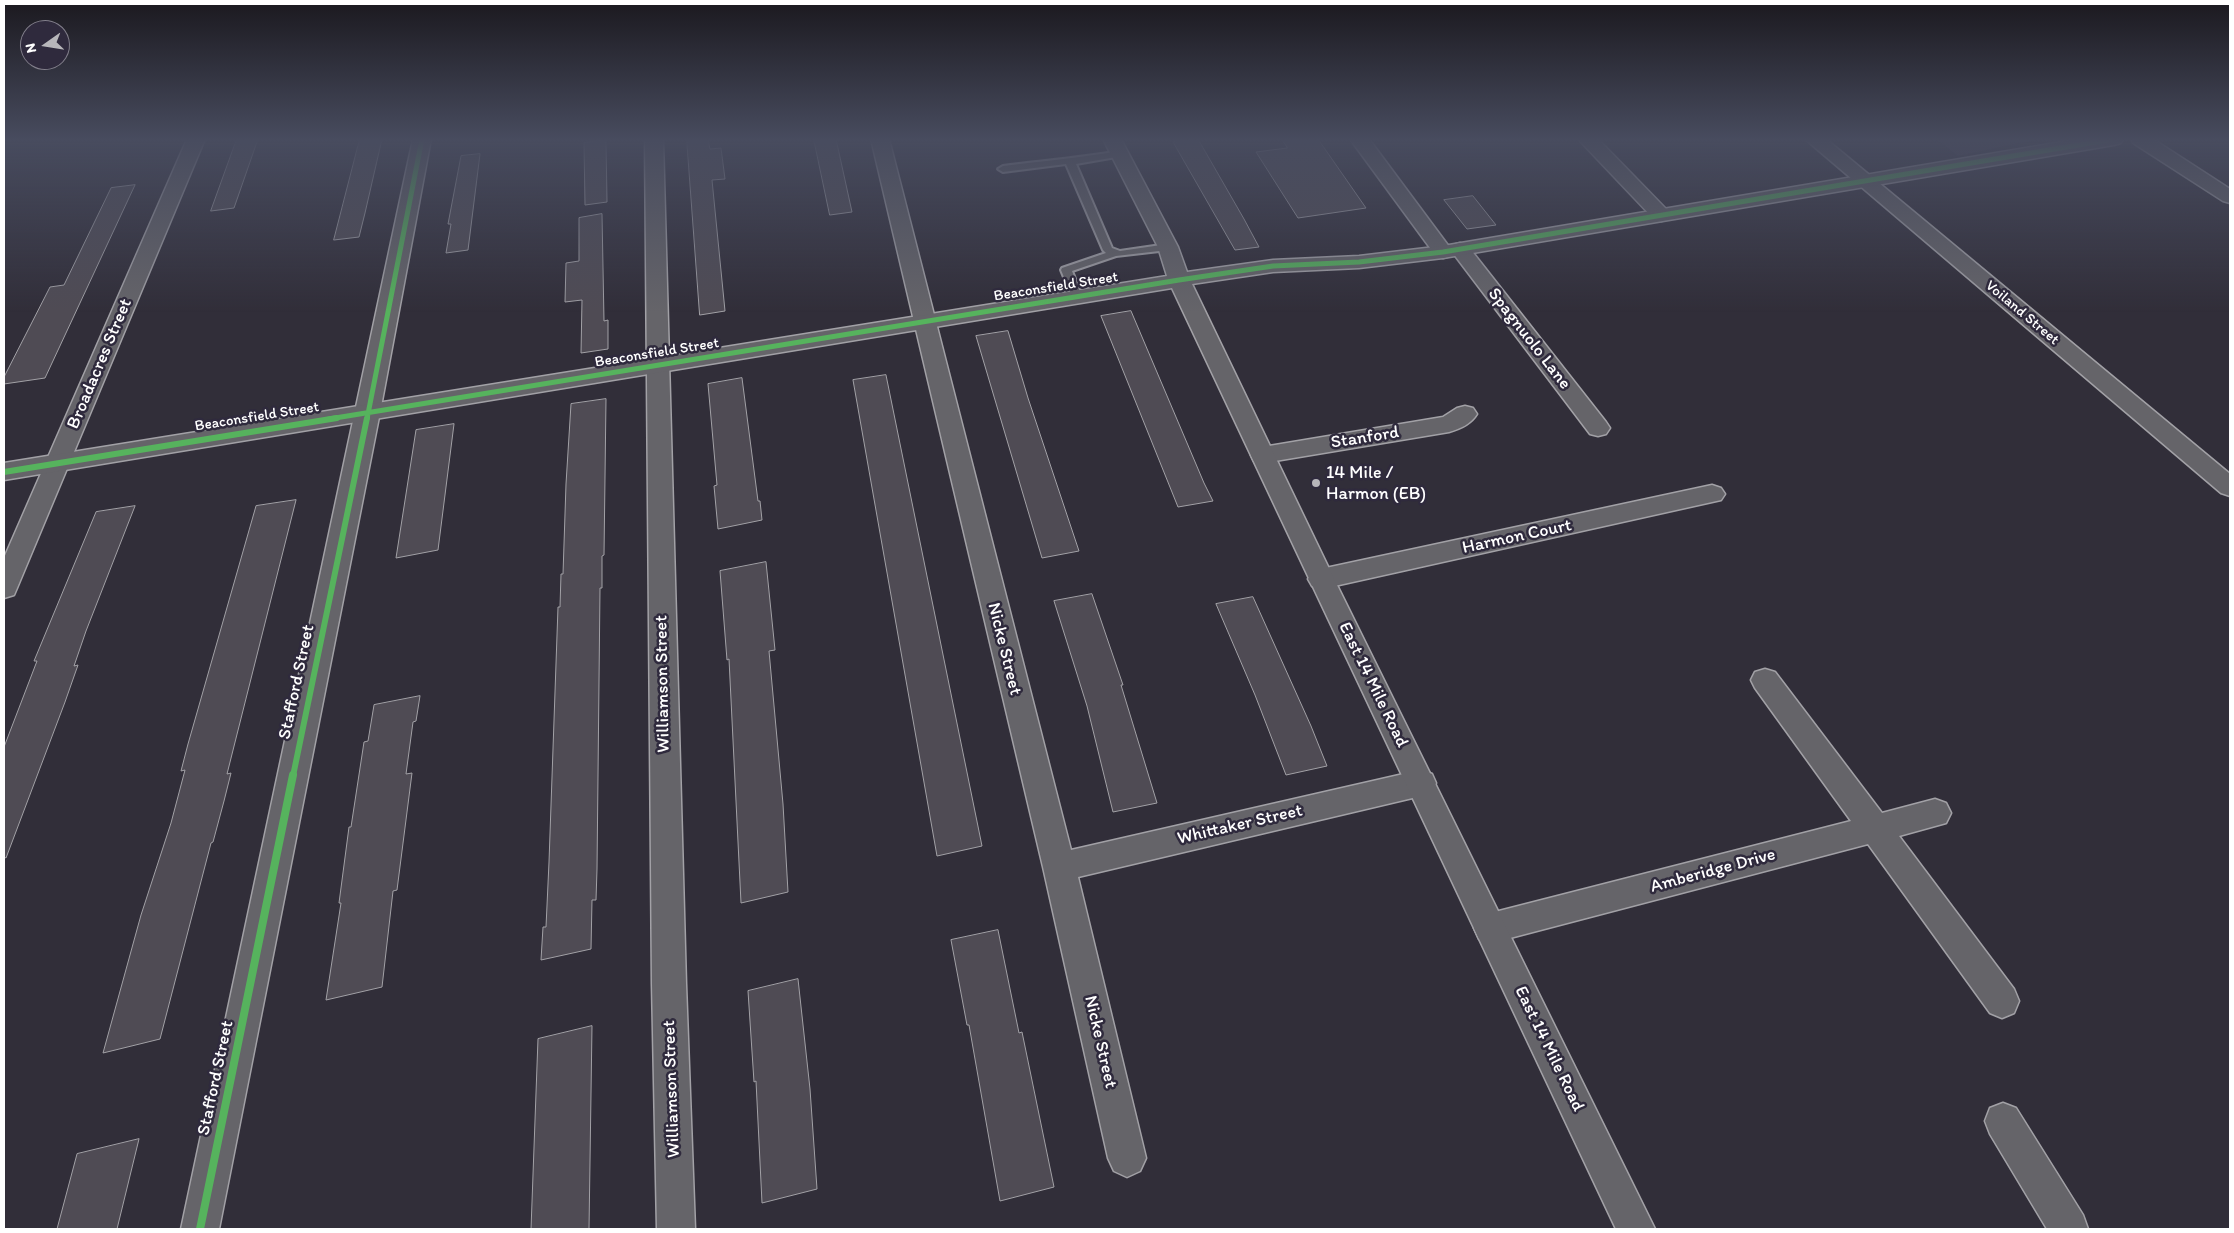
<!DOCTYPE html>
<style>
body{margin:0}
#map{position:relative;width:2234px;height:1233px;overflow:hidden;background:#312e39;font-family:Itim,sans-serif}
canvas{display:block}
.frame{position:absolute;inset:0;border:5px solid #fff;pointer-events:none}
.north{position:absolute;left:20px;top:20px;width:50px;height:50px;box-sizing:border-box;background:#2f2a3d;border:1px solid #827f8b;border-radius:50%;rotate:257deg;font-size:14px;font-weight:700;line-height:20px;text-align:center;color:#fff}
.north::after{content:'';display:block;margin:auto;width:18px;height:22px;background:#b7b6ba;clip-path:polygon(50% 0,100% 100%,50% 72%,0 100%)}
</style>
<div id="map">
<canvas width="2234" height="1233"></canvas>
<div class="frame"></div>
<div class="north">N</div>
</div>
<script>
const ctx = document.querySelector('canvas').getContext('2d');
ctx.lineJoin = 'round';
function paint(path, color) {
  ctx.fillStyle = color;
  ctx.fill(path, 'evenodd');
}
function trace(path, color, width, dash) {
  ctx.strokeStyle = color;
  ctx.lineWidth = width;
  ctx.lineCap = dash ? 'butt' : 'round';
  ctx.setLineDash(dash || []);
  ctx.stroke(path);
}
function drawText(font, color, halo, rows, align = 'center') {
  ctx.font = font + ' Itim,sans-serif';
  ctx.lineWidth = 5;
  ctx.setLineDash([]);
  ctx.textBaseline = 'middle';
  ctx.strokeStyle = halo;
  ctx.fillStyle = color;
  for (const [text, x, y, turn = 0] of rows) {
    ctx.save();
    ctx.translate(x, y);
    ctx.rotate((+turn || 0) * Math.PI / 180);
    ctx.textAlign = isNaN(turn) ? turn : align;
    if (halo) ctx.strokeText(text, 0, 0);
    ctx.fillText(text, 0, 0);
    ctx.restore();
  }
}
const built = new Path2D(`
 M1936,139h103l-81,17z`);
const building = new Path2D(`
 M237,139h21l-24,69 -23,3z
 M360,139h22l-17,74 -6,24 -25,3z
 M687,139h21l2,10 11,-1 4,31 -13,1 13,131 -25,4z
 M814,139h22l16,73 -22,3z
 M1198,139l46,80 15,28 -24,3 -62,-108z
 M1282,139h36l48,69 -68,10 -42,-66 31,-4z
 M606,140l1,62 -22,3 -1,-62z
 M480,154l-12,96 -22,3 5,-29h-3l13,-68z
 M135,185l-90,193 -41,6v-7l46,-90 14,-2 47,-97z
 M1473,196l23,29 -29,4 -23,-29z
 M602,214l2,107 4,-1v29l-27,4 1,-53 -17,2 1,-39 13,-2v-43z
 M1131,311l73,172 9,18 -35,6 -77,-191z
 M1008,331l20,67 51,153 -37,7 -66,-222z
 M886,375l96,471 -45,10 -84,-476z
 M742,378l16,123h2l2,19 -44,9 -4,-43 3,-1 -9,-101z
 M606,399l-2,156 -2,1v32h-2l-3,281 -1,31h-4l-1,49 -50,11 2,-33h3l3,-65 9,-255h2l1,-33h2l3,-90 5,-80z
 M454,424l-16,126 -42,8 20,-128z
 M296,500l-69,274 4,-1 -7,28 -11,41 -2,1 -51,196 -57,14 38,-138 30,-92 14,-53 -4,1 7,-27 68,-238z
 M135,506l-49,125 -12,35 4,-1 -13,37 -59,156 -2,-1v-110l33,-86h-3l62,-149z
 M766,562l9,88 -6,1 14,153 5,88 -47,11 -12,-244 -2,1 -7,-89z
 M1092,594l31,91h-2l36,118 -44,9 -26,-106 -33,-105z
 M1253,597l58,129 16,40 -41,9 -31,-80 -39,-91z
 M420,696l-4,25 -3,1 -7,52 6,-1 -15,117 -4,1 -11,96 -56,13 15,-97h-2l10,-76h2l13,-85 4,-1 6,-36z
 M998,930l21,103 3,-1 32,155 -54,14 -31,-176h-2l-16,-85z
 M798,979l12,110 7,100 -55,14 -6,-122 -2,1 -6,-91z
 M592,1026l-3,203h-58l7,-190z
 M139,1139l-22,90h-60l20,-75z`);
const lane = new Path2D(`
 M1119,151l3,1v4l-46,8 36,84 8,3 48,-7 5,3 -5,3 -52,6 -44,15 10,26 -1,2h-8l-12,-29 1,-2 44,-15 -3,-3 -37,-86 -63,8 -5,-3 5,-3c39,-5 77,-8 116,-15z`);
const street = new Path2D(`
 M187,139h18l-188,449 -3,7 -10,3v-40z
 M413,139h18l-51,273 -161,817h-38z
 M645,139h18l23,845 9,245h-38l-5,-245z
 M871,139h18l182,711 350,-80 11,4 4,9 -4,9 -11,4 -343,81 68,281 -6,13 -13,6 -13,-6 -6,-13 -65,-291z
 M1350,139h19l81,109 3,-3 7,-2 7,2 139,177 4,6 -4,6 -8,2 -8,-2 -137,-181 -3,3 -7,2 -7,-2z
 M1578,139h20l70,72 3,4 -3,4 -7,2 -7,-2z
 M1805,139h21l404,335v22l-9,-3z
 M2131,139h22l77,50v14l-7,-2 -90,-58z
 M1465,406l8,2 4,6c-6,10 -17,15 -28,18l-186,31 -9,-2 -3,-6 3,-6 9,-2 180,-30 14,-9z
 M1712,485l9,3 4,6 -4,6 -400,89 -9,-3 -4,-7 4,-7 9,-3z
 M1765,669l10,3 107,141 53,-14 11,4 5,10 -5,10 -47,13 115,153 5,12 -5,12 -12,5 -12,-5 -122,-169 -377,99 -12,-4 -5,-11 5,-11 12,-4 360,-92 -96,-133 -4,-8 4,-8z
 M2003,1103l13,5 67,107 5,14h-41l-57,-95 -5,-13 5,-13z`);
const secondary = new Path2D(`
 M1103,139h18l57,108 9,25 86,-12 86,-4 84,-10 636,-107h44l-2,4 -7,2 -671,113 -84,10 -86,4 -81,12 142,295 321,650h-39l-444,-941 -1168,192v-17l1163,-187 -9,-29z`);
const cyclewayFar2 = new Path2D(`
 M329,419l850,-139 94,-14 86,-4 84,-10 671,-113
 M367,419l55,-280`);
const cyclewayFar1 = new Path2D(`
 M4,472l333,-54
 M293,776l74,-358`);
const cycleway = new Path2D(`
 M200,1229l93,-454`);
const markers = [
 [1316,483,5,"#b7b6ba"]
];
const farStreetnames = [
 ["Beaconsfield Street",1056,287,-9],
 ["Voiland Street",2022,313,40],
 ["Beaconsfield Street",657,353,-9],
 ["Beaconsfield Street",257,417,-9]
];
const streetNames = [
 ["Spagnuolo Lane",1529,339,52],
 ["Broadacres Street",100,364,-67],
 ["Stanford",1365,438,-9],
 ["Harmon Court",1517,537,-12],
 ["Nicke Street",1004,649,76],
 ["Stafford Street",297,682,-78],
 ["Williamson Street",663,684,-91],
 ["East 14 Mile Road",1373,685,64],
 ["Whittaker Street",1240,825,-13],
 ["Amberidge Drive",1713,871,-15],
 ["Nicke Street",1100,1042,77],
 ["East 14 Mile Road",1549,1049,64],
 ["Stafford Street",216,1078,-78],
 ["Williamson Street",672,1089,-92]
];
const poiNames = [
 ["14 Mile /",1326,473],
 ["Harmon (EB)",1326,494]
];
paint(built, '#3f374b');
paint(building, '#4f4b54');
trace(building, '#a2a1a6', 1);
trace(lane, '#a2a1a6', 4);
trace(street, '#a2a1a6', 3);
trace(secondary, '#a2a1a6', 3);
paint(lane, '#656469');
paint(street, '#656469');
paint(secondary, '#656469');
trace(cyclewayFar2, '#56b35d', 5);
trace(cyclewayFar1, '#56b35d', 6);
trace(cycleway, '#56b35d', 8);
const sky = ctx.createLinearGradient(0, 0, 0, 312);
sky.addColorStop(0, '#1b191f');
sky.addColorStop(0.45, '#484c5f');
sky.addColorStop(1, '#484c5f00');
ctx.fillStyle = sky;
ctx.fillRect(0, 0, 2234, 312);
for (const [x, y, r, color] of markers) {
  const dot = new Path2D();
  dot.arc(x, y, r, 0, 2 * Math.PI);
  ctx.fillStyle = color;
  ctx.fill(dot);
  trace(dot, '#2f2a3d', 2);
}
drawText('15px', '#fff', '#2f2a3d', farStreetnames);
drawText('18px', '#fff', '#2f2a3d', streetNames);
drawText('18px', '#fff', '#2f2a3d', poiNames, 'left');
</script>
